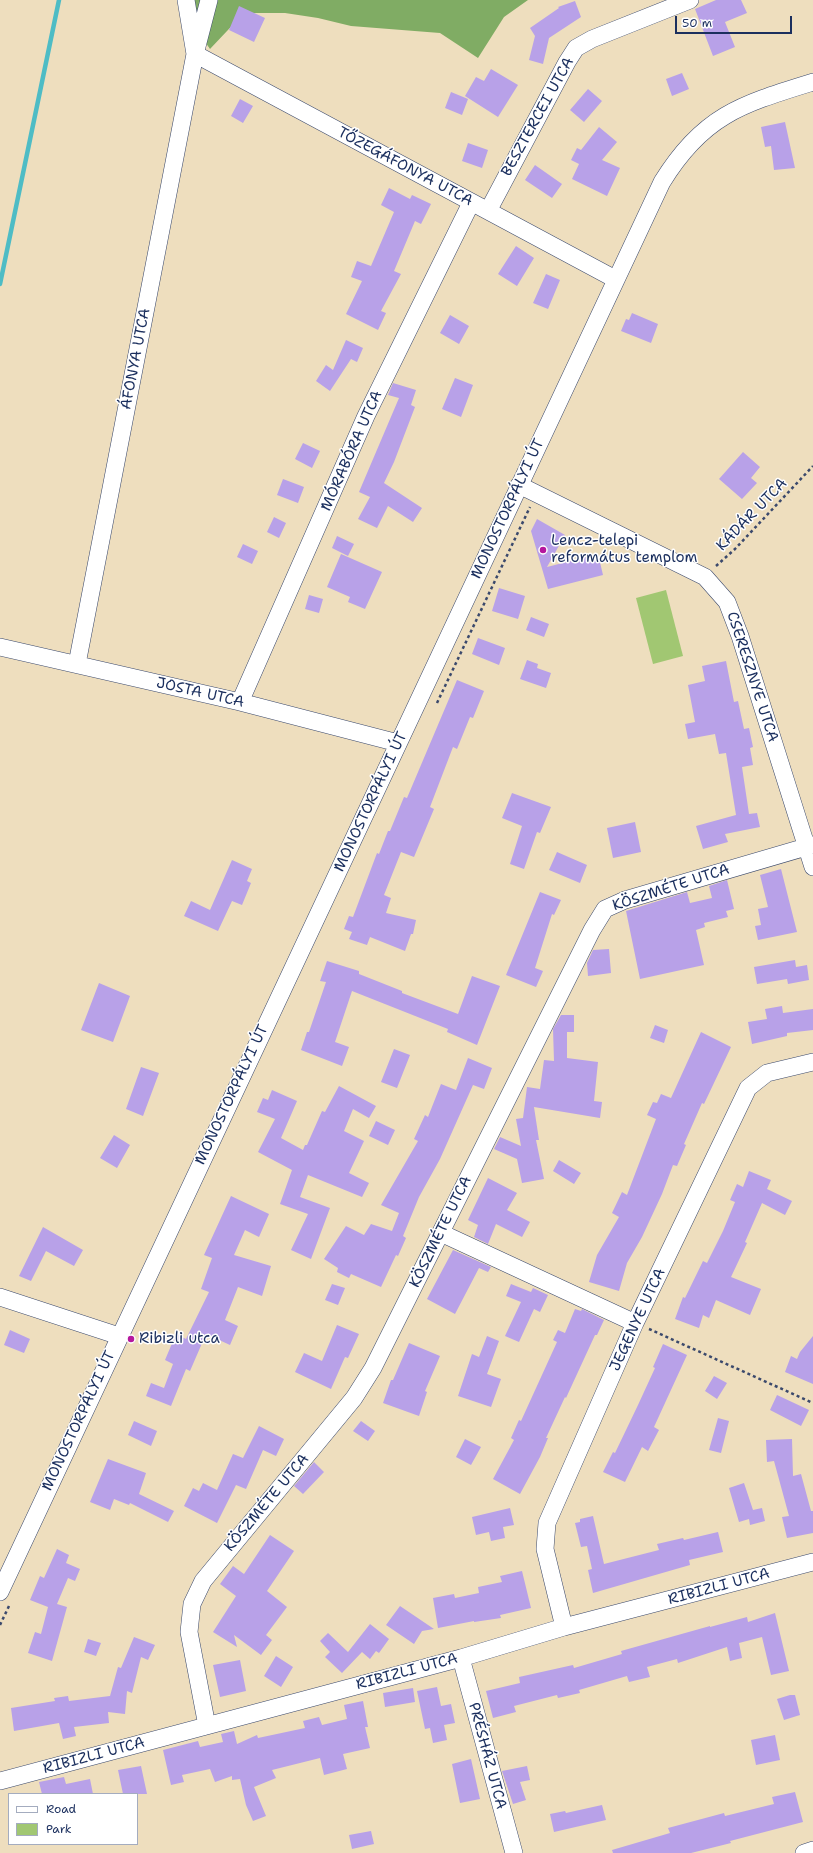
<!DOCTYPE html>
<meta charset="utf-8">
<style>
body{margin:0}
#map{position:relative;width:813px;height:1853px;overflow:hidden;background:#eedebe;font-family:"Shantell Sans",sans-serif}
canvas{display:block}
.legend{position:absolute;left:8px;top:1793px;width:130px;height:52px;box-sizing:border-box;background:#fff;border:1px solid #a4acbf;margin:0;padding:5px 7px;list-style:none;font-size:12px;color:#1b2f5e}
.legend li{display:flex;align-items:center;gap:8px;height:20px}
.legend b{width:20px;border:1px solid #a4acbf}
.scale{position:absolute;left:675px;top:16px;width:117px;height:18px;box-sizing:border-box;border:2px solid #1b2f5e;border-top:0;padding-left:5px;font-size:12px;line-height:14px;white-space:nowrap;color:#1b2f5e;-webkit-text-stroke:3px #fff;paint-order:stroke}
</style>
<div id="map">
<canvas width="813" height="1853"></canvas>
<ul class="legend">
<li><b style="height:5px;background:#fff"></b>Road</li>
<li><b style="height:11px;background:#a1c772"></b>Park</li>
</ul>
<div class="scale">50 m</div>
</div>
<script>
const ctx = document.querySelector('canvas').getContext('2d');
ctx.lineJoin = 'round';
function paint(path, color) {
  ctx.fillStyle = color;
  ctx.fill(path, 'evenodd');
}
function trace(path, color, width, dash) {
  ctx.strokeStyle = color;
  ctx.lineWidth = width;
  ctx.lineCap = dash ? 'butt' : 'round';
  ctx.setLineDash(dash || []);
  ctx.stroke(path);
}
function drawText(font, color, halo, rows, align = 'center') {
  ctx.font = font + ' "Shantell Sans",sans-serif';
  ctx.lineWidth = 3;
  ctx.setLineDash([]);
  ctx.textBaseline = 'middle';
  ctx.strokeStyle = halo;
  ctx.fillStyle = color;
  for (const [text, x, y, turn = 0] of rows) {
    ctx.save();
    ctx.translate(x, y);
    ctx.rotate((+turn || 0) * Math.PI / 180);
    ctx.textAlign = isNaN(turn) ? turn : align;
    if (halo) ctx.strokeText(text, 0, 0);
    ctx.fillText(text, 0, 0);
    ctx.restore();
  }
}
const green = new Path2D(`
 M666,590l17,66 -30,8 -17,-66z`);
const forest = new Path2D(`
 M190,0h338l-24,17 -26,41 -38,-25 -89,-7 -33,-8 -33,-5h-41l-34,36 -15,-22z`);
const stream = new Path2D(`
 M0,284l59,-284`);
const building = new Path2D(`
 M716,0h25l6,13 -22,9 10,25 -22,9 -18,-47z
 M575,1l6,16 -32,21 -6,26 -14,-4 6,-24 -5,-8 29,-20 -1,-1z
 M239,6l26,12 -11,24 -25,-12z
 M491,69l27,16 -20,32 -33,-21 11,-19 8,4z
 M682,73l7,16 -17,7 -6,-17z
 M588,89l14,12 -18,21 -14,-12z
 M451,92l17,7 -6,16 -17,-7z
 M240,99l13,7 -10,17 -12,-7z
 M785,122l10,46 -21,2 -3,-24 -6,1 -4,-20z
 M599,127l18,15 -15,18 18,8 -13,28 -35,-17 7,-15 -8,-4 6,-12 4,2z
 M468,143l20,7 -6,18 -20,-7z
 M535,165l27,19 -10,14 -27,-18z
 M389,188l21,11 2,-4 19,9 -10,20 -6,-3 -21,50 7,3 -20,37 5,2 -8,17 -32,-16 16,-33 -11,-4 6,-16 14,5 23,-54 -13,-7z
 M516,246l18,12 -17,28 -19,-12z
 M546,274l14,6 -12,29 -15,-6z
 M632,313l26,11 -7,19 -30,-12 5,-12 3,1z
 M450,315l19,11 -10,18 -19,-11z
 M346,340l17,8 -6,14 -6,-3 -21,32 -14,-10 10,-16 7,5z
 M455,378l18,7 -12,32 -19,-8z
 M393,383l23,7 -5,15 4,2 -21,55 -10,21 38,25 -9,14 -25,-16 -11,22 -19,-9 12,-22 -11,-5 40,-94 -11,-3z
 M303,443l17,8 -8,17 -17,-9z
 M743,452l17,15 -9,11 6,5 -15,16 -23,-20z
 M283,479l21,8 -6,16 -21,-8z
 M274,517l12,6 -7,15 -12,-6z
 M537,519l28,16 -18,32 51,-13 5,21 -55,14 -17,-58z
 M337,536l17,8 -6,12 -16,-8z
 M243,544l15,7 -6,13 -15,-7z
 M341,554l41,18 -17,37 -17,-7 2,-5 -23,-10z
 M499,588l26,8 -7,23 -26,-8z
 M309,595l14,4 -4,14 -14,-4z
 M531,617l18,7 -5,13 -18,-7z
 M478,638l27,10 -6,17 -27,-11z
 M527,660l11,4 -1,4 14,5 -5,15 -26,-9z
 M726,661l8,41 4,-1 6,28 5,-1 4,19 -3,1 3,17 -11,2 7,47 8,-1 3,14 -35,7 3,8 -25,7 -7,-23 40,-11 -10,-62 -7,1 -4,-20 -27,5 -3,-15 10,-2 -7,-37 17,-4 -3,-15z
 M457,680l27,11 -11,27 -3,-1 -13,32 -4,-2 -23,60 4,2 -20,48 -13,-5 -17,43 7,3 -5,15 30,7 -3,14h-2l-6,17 -35,-14 -3,8 -18,-6 3,-7 -8,-3 5,-13 4,1 24,-64 2,1 9,-23h2l14,-34 3,1z
 M512,793l39,14 -11,26 -3,-1 -13,37 -14,-5 12,-38 -20,-8z
 M635,822l6,30 -28,6 -6,-30z
 M557,852l30,13 -7,18 -31,-13z
 M232,860l20,9 -5,12 4,2 -9,22 -10,-4 -14,30 -34,-15 7,-15 19,9z
 M781,869l16,63 -39,8 -3,-14 6,-1 -3,-16 10,-2 -8,-32z
 M727,880l7,29 -8,2 2,6 -24,6 1,4 -9,3 8,35 -64,14 -14,-68 61,-19 3,11 22,-5 -3,-12z
 M540,892l21,8 -7,15 -2,-1 -17,54 8,3 -7,16 -30,-12z
 M609,949l2,24 -23,3 -1,-13 6,-13z
 M795,960l1,7 11,-2 2,15 -21,4 -1,-5 -30,5 -3,-17z
 M327,961l32,10v3l43,17v2l56,21 14,-38 28,10 -23,59 -30,-13 1,-3 -96,-38 -17,51 14,5 -7,19 -41,-16 6,-18h2l17,-50 -6,-1z
 M99,983l31,13 -17,46 -32,-12z
 M782,1006l1,7 30,-4v21l-26,3v3l-35,8 -4,-22 19,-3 -2,-10z
 M561,1015h13v17h-7v26l31,4 -4,39 8,1 -2,16 -66,-11 5,33h-3l8,39 -22,4 -5,-24 -23,-10 6,-12 21,9 -5,-27 7,-1 4,-31 13,2 4,-29 10,1 -1,-32z
 M655,1025l13,5 -4,13 -14,-5z
 M701,1032l30,15 -27,57 -2,-1 -18,41 2,1 -9,21 -4,-1 -11,29 -20,43 -15,26 -8,28 -30,-9 8,-27 22,-38 -7,-4 10,-21 5,3 29,-76 -9,-4 6,-13 4,1 4,-9 10,4z
 M394,1049l16,6 -13,33 -16,-6z
 M468,1058l24,10 -8,21 -11,-4 -33,74 -21,38 -16,39 3,2 -8,18 -2,-1 -15,32 -30,-13 -2,4 -12,-6 1,-4 -14,-9 22,-33 18,9 7,-11 21,7 7,-18 -18,-8 37,-64 -4,-2 11,-24 3,2 13,-33 15,6z
 M141,1067l18,6 -16,43 -17,-7z
 M339,1086l37,20 -7,12 -16,-9 -9,22 20,10 -15,32 20,10 -7,14 -54,-22 -8,22 30,11 -19,51 -20,-9 17,-36 -28,-10 12,-34 -34,-18 17,-33 -18,-7 6,-14 5,2 4,-10 25,11 -16,37 22,12 2,-5h2l15,-34 3,1z
 M376,1121l19,9 -7,15 -19,-9z
 M114,1135l16,10 -13,23 -17,-10z
 M559,1160l22,13 -7,11 -21,-13z
 M749,1171l22,9 -4,9 25,12 -7,14 -23,-12 -17,39 2,1 -16,34 30,12 -11,26 -34,-15 -7,18 -6,-3 -4,13 -24,-9 8,-22 2,1 18,-37 4,2 16,-32 12,-29 -5,-2 7,-16 6,3z
 M488,1178l29,15 -10,17 23,12 -8,15 -26,-13 -8,20 -14,-7 4,-12 -10,-5z
 M231,1196l38,18 -10,23 -14,-7 -11,25 37,11 -9,30 -24,-9 -13,33 13,6 -8,19 -24,-11 -16,37 -4,-2 -15,37 -25,-10 5,-13 13,5 9,-24 -8,-4 11,-26 10,5 23,-47 -8,-3 11,-31 -8,-3z
 M43,1227l40,23 -9,16 -28,-15 -15,30 -12,-5z
 M453,1250l38,17 -3,5 -9,-4 -24,46 -28,-15z
 M332,1284l13,4 -7,17 -13,-5z
 M511,1284l20,8 2,-4 15,7 -8,17 -6,-3 -15,33 -14,-6 16,-34 -15,-6z
 M575,1309l6,2 1,-2 22,11 -7,15h-2l-29,63 -1,-1 -19,41h2l-8,19 -20,37 -27,-15 21,-39 -3,-2 8,-18 2,1 36,-79 -4,-2 5,-10 7,3z
 M337,1325l22,9 -11,24 -3,-1 -14,32 -36,-17 9,-19 18,8z
 M10,1330l20,9 -6,14 -20,-8z
 M487,1336l12,5 -12,33 14,5 -10,28 -33,-11 14,-42 7,3z
 M813,1336v48l-28,-12 6,-16 6,3 3,-7z
 M409,1343l31,13 -15,35 2,1 -8,24 -36,-13 8,-23h2z
 M663,1344l24,11 -33,72 5,3 -11,21 -6,-4 -17,35 -22,-10 10,-20 2,1 23,-48 17,-37 -2,-1z
 M714,1376l13,7 -10,16 -12,-8z
 M777,1395l32,15 -8,16 -31,-16z
 M718,1418l11,3 -8,32 -12,-3z
 M134,1421l23,10 -6,15 -23,-11z
 M361,1421l14,10 -7,10 -15,-10z
 M259,1426l25,13 -8,17 -13,-6 -17,39 -10,-4 -19,38 -33,-17 9,-18 6,3 4,-8 14,7 16,-36 10,4z
 M465,1439l16,8 -10,18 -15,-8z
 M792,1439l1,37 8,-2 10,37h2v22l-26,5 -5,-21 7,-1 -15,-55 -7,1 -1,-22z
 M108,1459l38,14 -7,21 35,17 -6,11 -38,-19 -1,2 -15,-6 -4,11 -20,-8z
 M314,1462l10,10 -21,22 -9,-8z
 M744,1483l9,27 9,-2 3,13 -15,4 -1,-6 -10,3 -10,-34z
 M510,1508l4,17 -11,2 2,11 -14,3 -2,-9 -13,3 -4,-18z
 M593,1516l11,48 55,-14 -2,-6 26,-6 1,2 34,-8 5,20 -34,8 1,5 -97,28 -5,-23 4,-1 -5,-23 -6,1 -6,-24 5,-1v-3z
 M270,1535l24,16 -27,40 20,16 -21,28 6,5 -11,15 -27,-20 3,12 -24,-15 23,-36 -16,-12 13,-18 11,8z
 M57,1549l12,6 -3,8 14,6 -5,12 -7,-3 -11,26 10,3 -15,54 -24,-8 7,-21 6,2 7,-27 -18,-7 10,-24 4,2z
 M522,1571l9,37 -31,7 1,3 -27,4v-1l-36,7 -5,-30 21,-4 1,4 24,-5 -1,-6 24,-5 -2,-6z
 M400,1606l34,23 -12,2 -8,13 -28,-19z
 M775,1613l14,58 -18,4 -9,-38 -23,6 3,15 -12,3 -3,-14 -49,16 -1,-4 -30,8 3,10 -21,5 -2,-6 -48,14 1,3 -22,5 -1,-3 -43,11 2,6 -23,6 -7,-27 34,-8 -1,-6 54,-12 1,3 48,-14 -1,-3 89,-25v1l37,-10 1,5z
 M370,1624l19,15 -10,14 -3,-2 -6,8 -8,-7 -20,21 -17,-16 5,-5 -10,-11 8,-8 20,19z
 M134,1637l21,8 -7,15 -7,-3 -9,36 -5,-2 -2,23 -17,-2 1,11 -35,4 2,9 -13,3 -4,-16 -45,8 -3,-23 44,-7 -1,-3 14,-2 1,5 41,-5 8,-29 3,1z
 M88,1639l13,4 -5,13 -12,-4z
 M276,1656l17,11 -12,20 -17,-11z
 M240,1660l6,31 -26,6 -7,-32z
 M437,1687l4,19 10,-2 4,19 -11,2 3,15 -14,3 -3,-15 -5,1 -8,-38z
 M413,1688l2,14 -30,5 -2,-14z
 M790,1695h5l5,20 -16,5 -7,-21z
 M363,1701l5,26h-3l5,21 -27,6 4,15 -23,6 -4,-17 -48,12 4,8 -22,9 12,29 -13,5 -7,-16 -6,-26 -8,1v-4l-17,6 -5,-13 -28,6 2,7 -13,3 -8,-35 35,-9 2,6 23,-5 -2,-8 13,-3 3,13 20,-9 1,3 47,-10 -2,-7 16,-4 3,8 25,-6 -3,-14z
 M775,1735l5,25 -24,5 -5,-25z
 M471,1759l9,40 -20,4 -8,-39z
 M141,1766l6,28h-24l-5,-24z
 M527,1766l3,14 -10,2 6,18 -13,4 -11,-33z
 M64,1777l2,7 24,-5 3,15h-51l-3,-12z
 M795,1792l8,30 -73,19 1,2 -40,10h-78l-1,-3 58,-17 -2,-5 56,-15 1,3 49,-12 -2,-7z
 M602,1805l4,15 -52,12 -4,-18 15,-3 1,2z
 M371,1831l3,13 -22,5 -3,-14z`);
const path = new Path2D(`
 M716,566l19,-17 78,-83
 M437,703l93,-196
 M649,1329l164,74
 M0,1625l9,-19`);
const minor = new Path2D(`
 M186,0l9,54 420,225
 M488,211l79,-149 9,-14 16,-9 98,-39
 M519,485l186,92 22,25 13,34 73,231
 M0,647l240,55 158,41
 M77,664l118,-610 14,-54
 M240,702l126,-286 105,-213
 M441,1233l194,90
 M0,1297l119,39
 M0,1592l662,-1410c41,-67 80,-78 151,-100
 M564,1627l-19,-78 2,-26 88,-200 113,-235 19,-15 46,-11
 M461,1658l53,195
 M207,1726l-18,-94 3,-28 11,-23 151,-183 19,-30 219,-438 13,-21 20,-9 188,-55
 M0,1781l461,-123 103,-31 249,-65
 M804,1853l9,-3`);
const markers = [
 [543,550,4,"#b5179e"],
 [131,1339,4,"#b5179e"]
];
const streetNames = [
 ["BESZTERCEI UTCA",538,117,-61],
 ["TŐZEGÁFONYA UTCA",405,167,28],
 ["ÁFONYA UTCA",136,359,-79],
 ["MÓRABÓRA UTCA",352,451,-66],
 ["MONOSTORPÁLYI ÚT",508,509,-65],
 ["KÁDÁR UTCA",752,515,-46],
 ["CSERESZNYE UTCA",752,677,72],
 ["JOSTA UTCA",200,693,13],
 ["MONOSTORPÁLYI ÚT",371,802,-65],
 ["KÖSZMÉTE UTCA",671,888,-18],
 ["MONOSTORPÁLYI ÚT",232,1095,-65],
 ["KÖSZMÉTE UTCA",441,1232,-64],
 ["JEGENYE UTCA",638,1320,-65],
 ["MONOSTORPÁLYI ÚT",79,1421,-65],
 ["KÖSZMÉTE UTCA",267,1503,-50],
 ["RIBIZLI UTCA",719,1587,-15],
 ["RIBIZLI UTCA",407,1672,-15],
 ["RIBIZLI UTCA",94,1756,-15],
 ["PRÉSHÁZ UTCA",487,1756,75]
];
const poiNames = [
 ["Lencz-telepi",551,541],
 ["református templom",551,558],
 ["Ribizli utca",139,1339]
];
paint(green, '#a1c772');
paint(forest, '#80ac64');
trace(stream, '#4ebcc5', 4.5);
paint(building, '#b8a1e8');
trace(minor, '#3b496c', 18);
trace(path, '#3b496c', 2.5, [3, 3]);
trace(minor, '#fff', 17);
for (const [x, y, r, color] of markers) {
  const dot = new Path2D();
  dot.arc(x, y, r, 0, 2 * Math.PI);
  ctx.fillStyle = color;
  ctx.fill(dot);
  trace(dot, '#fff', 1.5);
}
drawText('15px', '#1b2f5e', '#fff', streetNames);
drawText('15px', '#1b2f5e', '#fff', poiNames, 'left');
</script>
